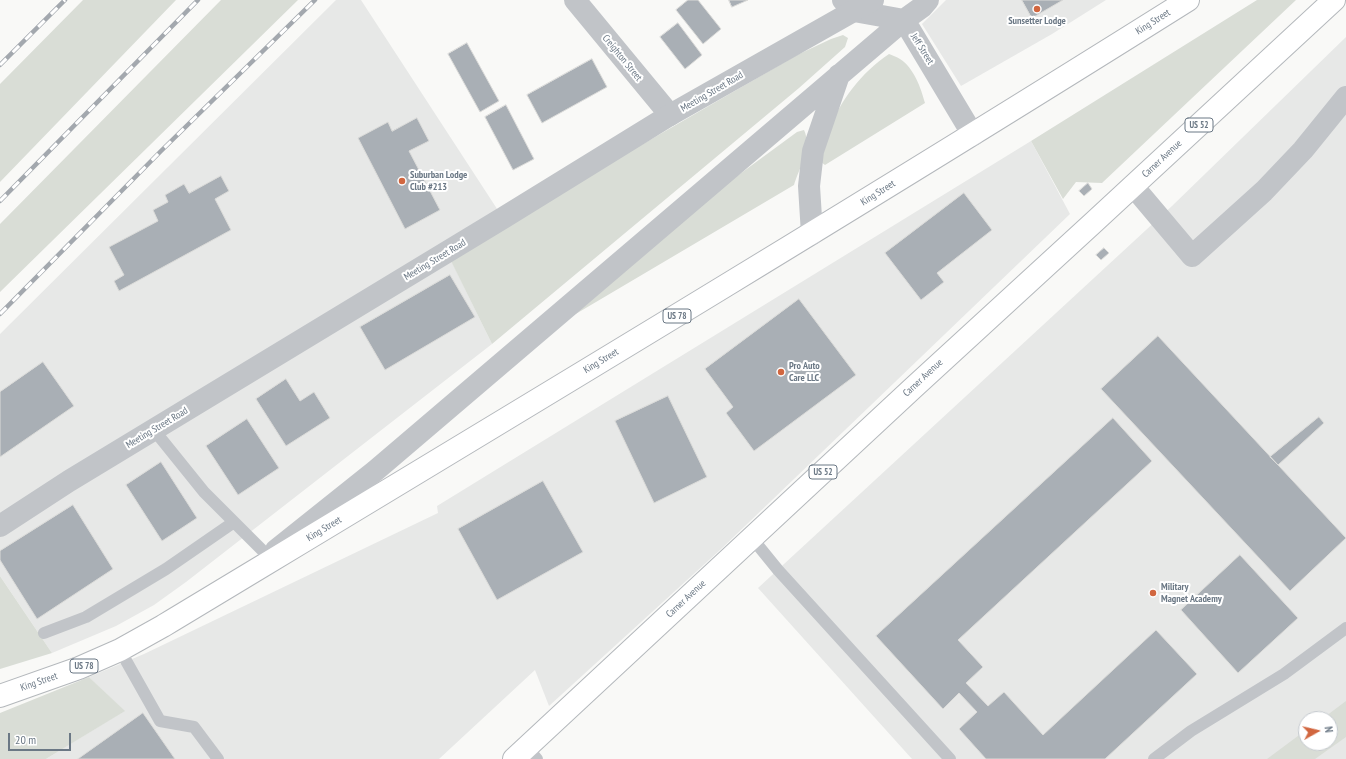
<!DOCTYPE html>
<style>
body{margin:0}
#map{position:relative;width:1346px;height:759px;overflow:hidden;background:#f9f9f7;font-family:"PT Sans Narrow",sans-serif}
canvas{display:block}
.north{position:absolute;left:1298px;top:711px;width:40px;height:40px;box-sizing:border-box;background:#fff;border:1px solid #c4c9ce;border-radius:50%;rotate:82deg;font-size:11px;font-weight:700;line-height:16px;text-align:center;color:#6b7885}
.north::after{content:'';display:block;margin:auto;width:14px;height:18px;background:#d1663f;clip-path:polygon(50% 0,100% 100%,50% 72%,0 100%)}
.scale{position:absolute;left:8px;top:733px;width:63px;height:18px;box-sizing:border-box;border:2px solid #6b7885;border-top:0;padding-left:5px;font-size:12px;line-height:14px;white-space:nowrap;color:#6b7885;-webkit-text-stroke:3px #fff;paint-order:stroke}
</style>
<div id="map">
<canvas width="1346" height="759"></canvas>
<div class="north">N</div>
<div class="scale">20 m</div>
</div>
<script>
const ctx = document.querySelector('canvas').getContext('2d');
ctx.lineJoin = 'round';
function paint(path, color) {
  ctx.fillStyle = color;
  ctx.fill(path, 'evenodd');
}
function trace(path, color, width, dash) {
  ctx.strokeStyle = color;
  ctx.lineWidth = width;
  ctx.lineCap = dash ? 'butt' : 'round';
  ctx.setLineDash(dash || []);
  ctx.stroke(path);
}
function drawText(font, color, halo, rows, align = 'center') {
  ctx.font = font + ' "PT Sans Narrow",sans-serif';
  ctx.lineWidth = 4;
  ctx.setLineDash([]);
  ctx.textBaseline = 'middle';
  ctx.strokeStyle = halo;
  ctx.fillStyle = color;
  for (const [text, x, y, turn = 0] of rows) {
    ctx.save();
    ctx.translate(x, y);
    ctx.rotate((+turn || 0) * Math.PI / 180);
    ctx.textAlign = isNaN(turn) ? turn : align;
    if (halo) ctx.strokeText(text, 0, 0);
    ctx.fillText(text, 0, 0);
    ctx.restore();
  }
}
const built = new Path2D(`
 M336,0h25l142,218 -56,34 45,92 -306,238 -32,23 -38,21 -64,27 -52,-77v-242z
 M946,0h160l-54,34 -91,52 -39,-62z
 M1346,37v722h-434l-154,-171 414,-382zM1306,719h24v24h-24z
 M1031,141l39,73 -350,336 -171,156 -14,-36 -96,89h-393l78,-48 -35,-34 55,-23 294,-141 -1,-7z`);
const green = new Path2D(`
 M83,0h93l-176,182v-98z
 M221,0h77l-298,292v-68z
 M1257,0h39l-194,183 -26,-1 -13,17 -32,-58z
 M843,35l5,3 -3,9 -46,41 -307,256 -42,-85 89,-55 258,-149 34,-16z
 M889,54c3,1 8,3 11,5 14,9 21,29 25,44l-100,62 -4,-3c2,-10 4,-20 8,-30 10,-31 33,-60 60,-78z
 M804,130c8,16 -5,39 -10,55l-220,130 159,-136 64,-47z
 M0,576l52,77 -52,16z
 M89,677l36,34 -79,48h-46v-46z
 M1346,701v36l-31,22h-48l39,-29v13h24v-24h-8z`);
const building = new Path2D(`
 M688,0h10l23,29 -18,15 -27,-34z
 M729,0h19l-16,7z
 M1022,0h41l-31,18z
 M678,23l24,32 -17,14 -25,-32z
 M467,43l32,58 -19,11 -32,-58z
 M592,59l15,28 -65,36 -15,-28z
 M506,105l28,54 -21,11 -28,-53z
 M417,118l12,23 -20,10 31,59 -35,19 -47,-91 30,-16 4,9z
 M221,176l8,15 -14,8 16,31 -112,61 -5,-10 10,-6 -15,-28 49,-26 -5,-11 15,-8 -3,-7 19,-11 5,9z
 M1088,183l4,6 -8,7 -5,-5z
 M964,193l28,37 -55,43 7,9 -23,18 -36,-47z
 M1104,248l5,5 -8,7 -5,-5z
 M450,275l25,42 -90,53 -25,-43z
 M799,299l57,76 -102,76 -28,-38 7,-6 -28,-38z
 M1158,336l188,202 -56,53 -189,-202z
 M43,362l31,44 -74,51v-65z
 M286,379l14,22 14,-9 16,26 -44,28 -30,-47z
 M668,396l39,81 -53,26 -39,-82z
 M1319,417l5,6 -46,42 -8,-8z
 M1113,418l39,43 -194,179 25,27 -17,16 22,23 16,-14 39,43 113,-105 41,44 -92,85h-119l-27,-30 18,-17 -18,-19 -16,16 -67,-73z
 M247,419l32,49 -41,27 -32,-49z
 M161,462l36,56 -35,23 -36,-56z
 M543,481l40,71 -86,48 -39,-71z
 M73,505l40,64 -76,50 -37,-59v-9z
 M1240,555l58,63 -60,55 -57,-63z
 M143,713l32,46h-97z`);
const service = new Path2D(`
 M154,430l50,62 64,64
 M752,538l26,32 172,189
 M44,633l42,-16 80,-48 68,-47
 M120,650l40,71 34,6 24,32
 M527,747l10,12
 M1154,759l37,-28 93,-57 62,-46`);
const minor = new Path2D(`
 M575,0l95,115
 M843,0l11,11 50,9 69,115
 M1133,186l59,70 72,-65 39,-41 43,-53
 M812,234l-3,-48 4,-35 26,-76
 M276,550l99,-79 529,-451 18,-13 6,-7`);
const tertiary = new Path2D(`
 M0,526l69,-45 434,-263 167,-103 203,-115`);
const primary = new Path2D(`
 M0,696l79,-28 41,-18 43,-24c343,-207 686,-413 1025,-626
 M514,759l399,-371 181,-166 240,-222`);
const rail = new Path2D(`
 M0,65l65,-65
 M0,201l198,-201
 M0,314l161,-163 154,-151`);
const markers = [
 [1037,9,4,"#d1663f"],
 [402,181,4,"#d1663f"],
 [781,372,4,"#d1663f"],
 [1153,593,4,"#d1663f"]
];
const shields = [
 [1199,125,28],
 [677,316,28],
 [823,472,28],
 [84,666,28]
];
const shieldNames = [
 ["US 52",1199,125],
 ["US 78",677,316],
 ["US 52",823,472],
 ["US 78",84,666]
];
const poiNames = [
 ["Sunsetter Lodge",1037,21,"center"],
 ["Suburban Lodge",410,175],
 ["Club #213",410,187],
 ["Pro Auto",789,366],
 ["Care LLC",789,378],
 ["Military",1161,587],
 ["Magnet Academy",1161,599]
];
const streetNames = [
 ["King Street",1153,22,-32],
 ["Jeff Street",922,49,58],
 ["Creighton Street",622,58,51],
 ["Meeting Street Road",712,92,-30],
 ["Carner Avenue",1162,159,-43],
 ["King Street",878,193,-32],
 ["Meeting Street Road",435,260,-31],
 ["King Street",601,361,-31],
 ["Carner Avenue",923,378,-43],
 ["Meeting Street Road",157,428,-31],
 ["King Street",324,529,-31],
 ["Carner Avenue",686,599,-43],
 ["King Street",39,682,-19]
];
paint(built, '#e7e8e7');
paint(green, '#d9ddd6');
paint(building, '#a9afb5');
trace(building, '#dbdbd9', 1);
trace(primary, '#b4b8bc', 24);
trace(service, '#c1c4c8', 12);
trace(minor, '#c1c4c8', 22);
trace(tertiary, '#c1c4c8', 22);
trace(primary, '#fff', 22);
trace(rail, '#a3a8ae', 4.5);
trace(rail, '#fff', 3, [9]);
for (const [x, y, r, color] of markers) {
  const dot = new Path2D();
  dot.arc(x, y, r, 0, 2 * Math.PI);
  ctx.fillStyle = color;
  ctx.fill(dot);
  trace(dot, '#fff', 1.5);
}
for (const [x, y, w] of shields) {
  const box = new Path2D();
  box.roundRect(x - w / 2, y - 7, w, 14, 3);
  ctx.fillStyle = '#fff';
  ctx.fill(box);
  trace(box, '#6b7885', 1);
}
drawText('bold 9px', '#6b7885', null, shieldNames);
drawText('bold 10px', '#6b7885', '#fff', poiNames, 'left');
drawText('10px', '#6b7885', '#fff', streetNames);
</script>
